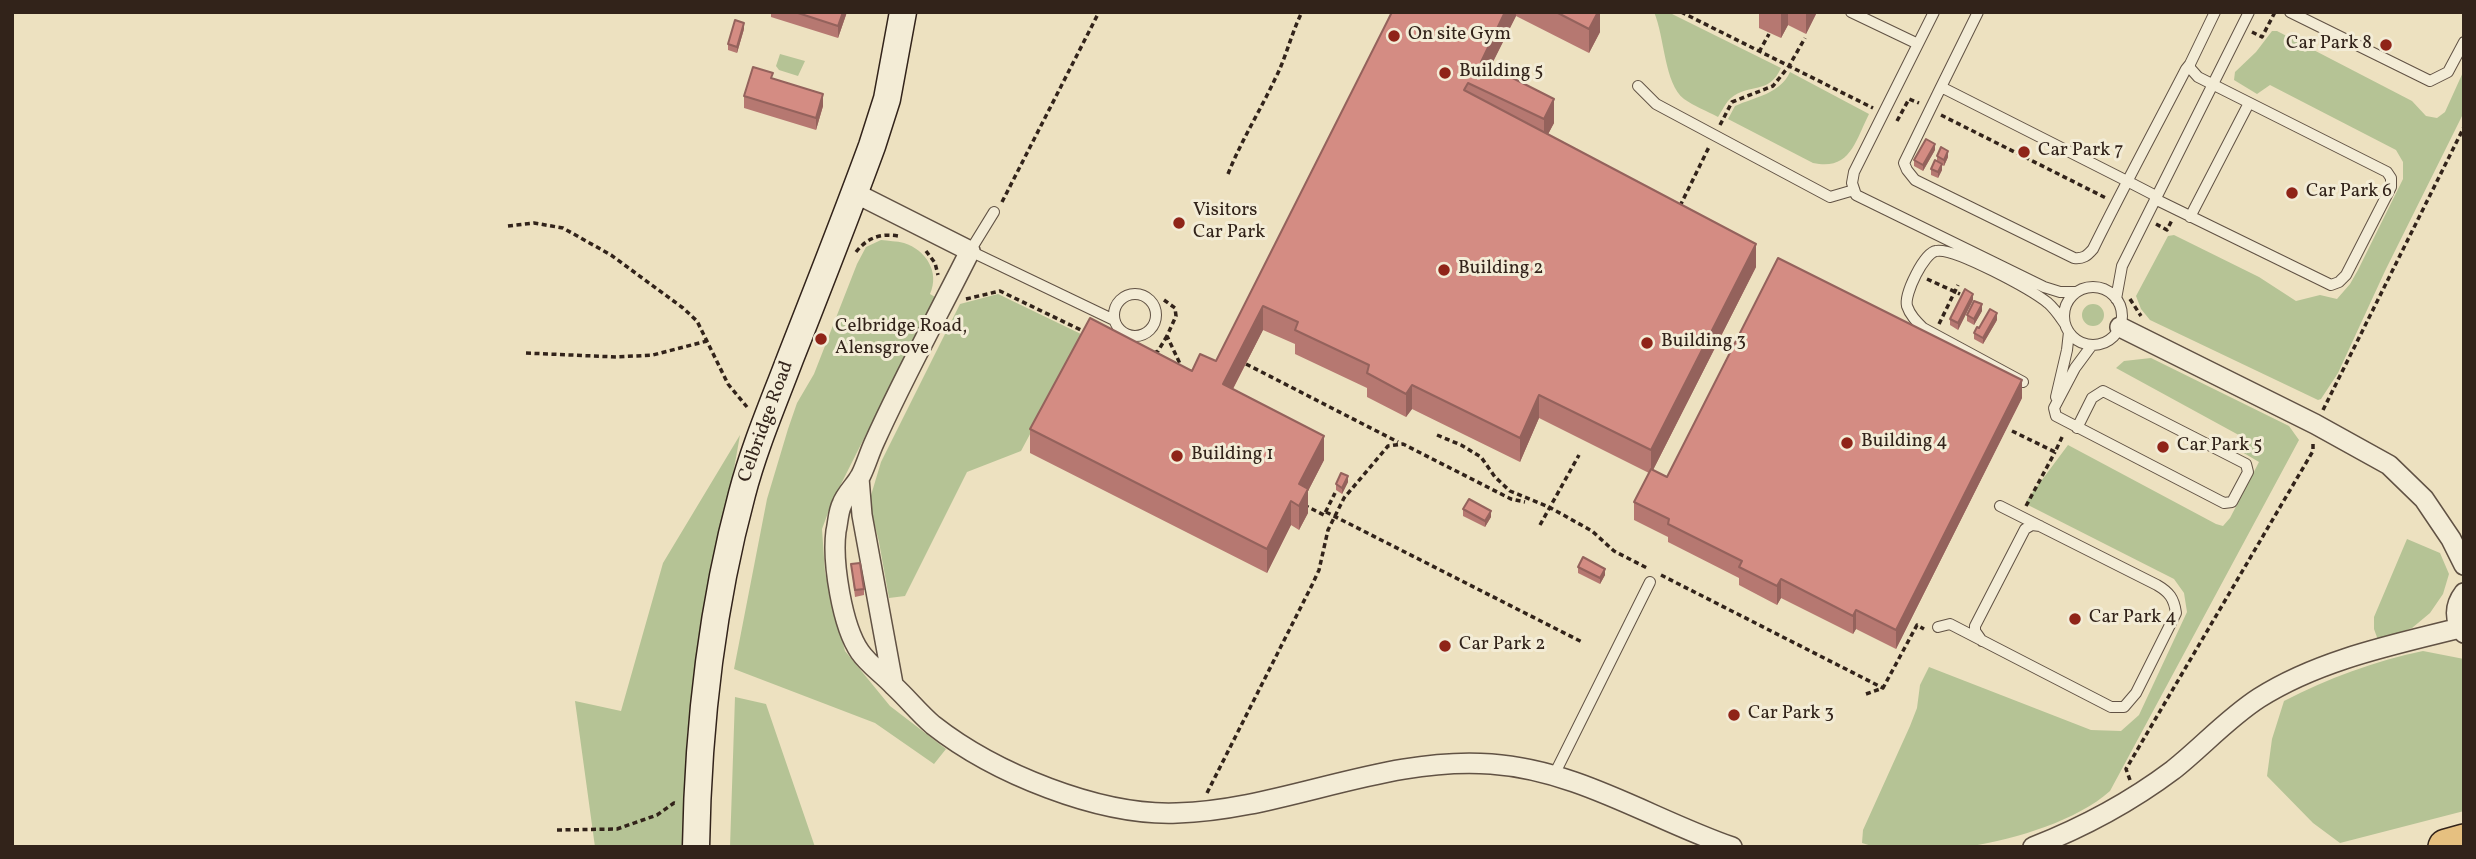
<!DOCTYPE html>
<style>
body{margin:0}
#map{position:relative;width:2476px;height:859px;overflow:hidden;background:#ede1c0;font-family:Vollkorn,serif}
canvas{display:block}
.frame{position:absolute;inset:0;border:14px solid #32231a;pointer-events:none}
</style>
<div id="map">
<canvas width="2476" height="859"></canvas>
<div class="frame"></div>
</div>
<script>
const ctx = document.querySelector('canvas').getContext('2d');
ctx.lineJoin = 'round';
function paint(path, color) {
  ctx.fillStyle = color;
  ctx.fill(path, 'evenodd');
}
function trace(path, color, width, dash) {
  ctx.strokeStyle = color;
  ctx.lineWidth = width;
  ctx.lineCap = dash ? 'butt' : 'round';
  ctx.setLineDash(dash || []);
  ctx.stroke(path);
}
function drawText(font, color, halo, rows, align = 'center') {
  ctx.font = font + ' Vollkorn,serif';
  ctx.lineWidth = 6;
  ctx.setLineDash([]);
  ctx.textBaseline = 'middle';
  ctx.strokeStyle = halo;
  ctx.fillStyle = color;
  for (const [text, x, y, turn = 0] of rows) {
    ctx.save();
    ctx.translate(x, y);
    ctx.rotate((+turn || 0) * Math.PI / 180);
    ctx.textAlign = isNaN(turn) ? turn : align;
    if (halo) ctx.strokeText(text, 0, 0);
    ctx.fillText(text, 0, 0);
    ctx.restore();
  }
}
const green = new Path2D(`
 M1654,12h14l113,56c-12,27 -32,15 -50,30 -5,4 -9,13 -13,19 -11,-6 -24,-11 -34,-18 -20,-16 -19,-61 -30,-87z
 M2272,31h5l135,70 14,15 11,2 8,-6 19,-42v42l-79,159 -47,102 -17,26 -3,1 -168,-80 -9,-11 -5,-13 32,-60 6,-1 85,42 37,24 24,-6 17,4 13,-15 8,-14 45,-91v-17l-7,-12 -126,-65 -13,9 -23,-14 1,-8 21,-20z
 M780,54l25,7 -7,15 -19,-6 -3,-4z
 M1790,72l79,42c-14,28 -19,57 -56,49l-85,-44 7,-13c20,-9 45,-12 55,-34z
 M881,240c7,1 16,1 23,3 22,7 36,29 26,51l5,3 -103,205 -10,27 3,43 20,79 45,55 56,43 -12,15 -59,-41 -141,-54 33,-170 21,-70 9,-26 17,-29 43,-110 9,-17z
 M998,294l85,41 -62,116 -54,21 -62,124 -16,2 -10,-56 -10,-40 12,-40 79,-158z
 M2082 315a11 11 0 1 1 22 0a11 11 0 1 1-22 0Z
 M2151,358l138,68 10,14 -189,351c-32,29 -94,48 -138,55 -26,5 -69,1 -97,1l-13,-4 1,-13 47,-104 7,-18 3,-23 9,-18 162,63 30,1 18,-16 48,-103 -3,-19 -10,-14 -146,-74 -1,-5 41,-55 148,79 7,2 7,-8 29,-56 -17,-10 4,-13 -130,-71 8,-7z
 M740,435l-53,299 -3,113h-89l-20,-146 46,10 42,-148z
 M2407,539l33,14 9,21 -6,20 -13,19 -18,15 -34,12 -4,-11v-12z
 M2423,651l41,8v152l-124,32 -27,-20 -46,-47 5,-37 12,-38c44,-23 91,-40 139,-50z
 M735,697l31,7 49,143h-85z`);
const path = new Path2D(`
 M1681,12l192,96
 M2252,32l10,5 13,-25
 M1759,52l10,-18
 M1941,115l165,83
 M1897,121l12,-22 10,4
 M1720,125l12,-23 41,-16 16,-20 16,-28
 M1228,174c13,-33 32,-63 47,-95 11,-21 16,-45 27,-67
 M1002,202l97,-190
 M1680,206l29,-59
 M2156,224l11,6 5,-10
 M508,226l26,-3 29,5 48,27 72,53 14,13 31,63 19,23
 M926,251l9,12 3,12
 M856,252c11,-14 24,-19 42,-16
 M1927,279l33,15
 M966,299l34,-8 85,41
 M2130,299l11,17
 M1164,300l11,8 1,8 -9,20 15,32
 M1939,324l19,-39
 M526,353l90,4 37,-2 54,-14
 M1154,353l4,-2 9,-15
 M1246,364l152,78
 M2323,410l141,-283
 M2012,431l43,21 8,-17
 M1437,435l24,10 20,12 14,20 15,14 39,16 43,24 22,20 33,17
 M1304,505l20,10 11,-22
 M2026,506l29,-54
 M1326,512l256,130
 M1540,525l39,-70
 M1661,575l222,113
 M1866,694l17,-6 34,-63 7,4
 M2130,780l-4,-11 187,-318v-7
 M1207,793l105,-208 7,-15 9,-40 16,-32 44,-52 15,-2 108,55 14,3
 M557,830l60,-1 40,-14 17,-12 4,1`);
const service = new Path2D(`
 M1851,12l67,32
 M1934,12l-80,160 -2,11 4,12 188,92 16,5h17
 M2290,12l140,69 18,-9 16,-30
 M1638,86l18,18 174,93 24,-7
 M1941,87l37,-75
 M2156,196l-29,-15 -174,-88 -12,-6 -37,76 3,7 8,10 159,78c9,1 13,-2 19,-9 30,-61 62,-120 93,-180l4,-5
 M2155,199l176,86 8,-3 7,-7 45,-88v-9l-4,-6 -189,-95 -8,-9v-4l25,-52
 M994,212l-24,39 144,69
 M2190,217l59,-114
 M2064 316a29 29 0 1 1 58 0a29 29 0 1 1-58 0Z
 M1114 315a21 21 0 1 1 42 0a21 21 0 1 1-42 0Z
 M2116,299l6,-33 127,-254
 M2023,382l-100,-54c-7,-7 -13,-13 -16,-22 -3,-12 17,-53 29,-55 18,-4 96,39 112,52 7,6 12,14 17,21
 M2056,397l11,-47 2,-18
 M2077,428l15,-30 11,-7 143,73 2,8 -16,30 -8,1 -168,-87 -2,-8 21,-40 17,-23
 M1938,627l12,-3 161,83h13l12,-14 40,-80c-2,-15 -7,-21 -19,-28l-157,-79
 M1982,641l-7,-10v-5l50,-97 7,-4 8,1
 M1554,775l96,-193`);
const minor = new Path2D(`
 M855,193l115,58c-32,64 -67,127 -96,192 -5,11 -8,22 -13,32 -5,10 -15,18 -19,29 -4,8 -4,19 -6,27 -4,31 6,95 24,121 9,13 23,22 34,34 14,13 25,27 39,39 61,48 166,91 244,88 106,-3 206,-57 314,-49 87,6 160,55 241,83
 M2120,327l195,97 74,41 35,34 27,40 13,26
 M859,478l3,37 31,169
 M2464,593c-10,13 -10,27 0,40
 M2033,847c51,-20 96,-44 140,-77 29,-23 55,-52 86,-72 60,-38 133,-53 201,-70`);
const secondary = new Path2D(`
 M696,847c2,-119 15,-238 46,-353 12,-46 31,-90 48,-135 28,-71 56,-142 82,-213l15,-47 16,-87`);
const motorway = new Path2D(`
 M2446,847l18,-5`);
const wall = new Path2D(`
 M771,12h76l-9,26 -67,-21z
 M1392,12h208v20l-11,21 -73,-37 -26,51 64,56 -6,11 208,133 -103,203 14,7 355,-79 -126,251 -40,-20 -3,5 -72,-36 -4,7 -38,-20v-7l-71,-36v-5l-34,-17v-18l15,-29 -110,-55 -19,44 -108,-53 -6,8 -39,-20v-9l-72,-34v-10l-32,-14 -30,59 91,71 -16,31v22l-9,17 -8,-5 -24,48 -237,-120v-24l162,-58 24,-10z
 M1759,12h58l-11,22 -18,-9 -7,13 -22,-10z
 M744,29l-7,24 -9,-3v-6z
 M773,78l50,28 -7,24 -72,-22v-12z
 M1935,150l-12,21 -9,-5v-6z
 M1937,156l11,1 -4,9 -2,-1v5l-4,8 -7,-3v-6l6,-8z
 M1973,300l-15,30 -8,-5v-6z
 M1982,311l-8,14 -7,-4v-6z
 M1997,320l-14,24 -9,-5v-6l5,-5z
 M1348,482l-6,12 -6,-4v-6z
 M1463,509l28,8 -6,10 -22,-11z
 M851,564l13,25v6l-9,2z
 M1578,567l27,8 -5,9 -22,-11z`);
const shadedWall = new Path2D(`
 M843,12h4l-9,26v-12z
 M1505,12h11v4l-35,70v-24z
 M1598,12h2v20l-11,21v-24z
 M1782,12h6v13l-7,13v-24z
 M1806,12h11l-11,22z
 M744,23v6l-7,24v-6z
 M823,94v12l-7,24v-12z
 M1554,99v24l-10,19v-23z
 M1935,144v6l-12,21v-6z
 M1948,151v6l-4,9v-6z
 M1942,164v6l-4,8v-6z
 M1756,244v23l-105,207v-24z
 M1973,294v6l-15,30v-7z
 M1982,304v7l-8,14v-6z
 M1263,306v24l-40,78v-24z
 M1997,313v7l-14,24v-6z
 M2022,380v18l-126,251v-19z
 M1412,385v24l-6,8v-23z
 M1539,395v23l-19,44v-24z
 M1324,436v24l-16,31v22l-9,17v-46z
 M1348,476v6l-6,12v-6z
 M1291,501v24l-24,48v-24z
 M1491,511v6l-6,10v-6z
 M1605,569v6l-5,9v-6z
 M1781,579v19l-4,7v-19z
 M1856,610v19l-3,5v-18z`);
const building = new Path2D(`
 M795,12h48l-5,14z
 M1392,12h113l-24,50 73,37 -10,20 -76,-36 -4,7 292,154 -105,206 -112,-55 -19,43 -108,-53 -6,9 -39,-21 2,-8 -74,-35 3,-8 -35,-16 -40,78 101,52 -25,48 9,5 -9,17 -8,-5 -24,48 -237,-120 60,-111 102,53 8,-17 16,7z
 M1556,12h42l-9,17z
 M735,20l9,3 -7,24 -9,-3z
 M753,67l20,6 -2,5 52,16 -7,24 -72,-22z
 M1926,139l9,5 -12,21 -9,-5z
 M1941,147l7,4 -4,9 -7,-4z
 M1935,160l7,4 -4,8 -7,-3z
 M1778,258l244,122 -126,250 -40,-20 -3,6 -72,-37 -4,7 -38,-19 3,-6 -74,-37 1,-5 -35,-17 17,-33 16,8z
 M1965,289l8,5 -15,29 -8,-4z
 M1974,301l8,3 -8,15 -7,-4z
 M1990,309l7,4 -14,25 -9,-5 3,-6 2,1z
 M1341,473l7,3 -6,12 -6,-4z
 M1469,499l22,12 -6,10 -22,-12z
 M1583,557l22,12 -5,9 -22,-11z
 M860,563l4,26 -9,1 -4,-26z`);
const markers = [
 [1394,36,7,"#8f2418"],
 [2386,45,7,"#8f2418"],
 [1445,73,7,"#8f2418"],
 [2024,152,7,"#8f2418"],
 [2292,193,7,"#8f2418"],
 [1179,223,7,"#8f2418"],
 [1444,270,7,"#8f2418"],
 [821,339,7,"#8f2418"],
 [1647,343,7,"#8f2418"],
 [1847,443,7,"#8f2418"],
 [2163,447,7,"#8f2418"],
 [1177,456,7,"#8f2418"],
 [2075,619,7,"#8f2418"],
 [1445,646,7,"#8f2418"],
 [1734,715,7,"#8f2418"]
];
const poiNames = [
 ["On site Gym",1408,36],
 ["Car Park 8",2372,45,"right"],
 ["Building 5",1459,73],
 ["Car Park 7",2038,152],
 ["Car Park 6",2306,193],
 ["Visitors",1193,212],
 ["Car Park",1193,234],
 ["Building 2",1458,270],
 ["Celbridge Road,",835,328],
 ["Alensgrove",835,350],
 ["Building 3",1661,343],
 ["Building 4",1861,443],
 ["Car Park 5",2177,447],
 ["Building 1",1191,456],
 ["Car Park 4",2089,619],
 ["Car Park 2",1459,646],
 ["Car Park 3",1748,715]
];
const streetNames = [
 ["Celbridge Road",767,422,-70]
];
paint(green, '#b5c395');
trace(service, '#615244', 12);
trace(minor, '#615244', 22);
trace(secondary, '#32231a', 29);
trace(motorway, '#32231a', 38);
trace(path, '#32231a', 3.5, [5, 3.5]);
trace(service, '#f3ecd6', 10);
trace(minor, '#f3ecd6', 19);
trace(secondary, '#f3ecd6', 26);
trace(motorway, '#e6c080', 35);
paint(wall, '#b67871');
paint(shadedWall, '#94625c');
paint(building, '#d48c83');
trace(building, '#94625c', 2);
for (const [x, y, r, color] of markers) {
  const dot = new Path2D();
  dot.arc(x, y, r, 0, 2 * Math.PI);
  ctx.fillStyle = color;
  ctx.fill(dot);
  trace(dot, '#f3ecd6', 2.5);
}
drawText('19px', '#32231a', '#f3ecd6', poiNames, 'left');
drawText('19px', '#32231a', '#f3ecd6', streetNames);
</script>
